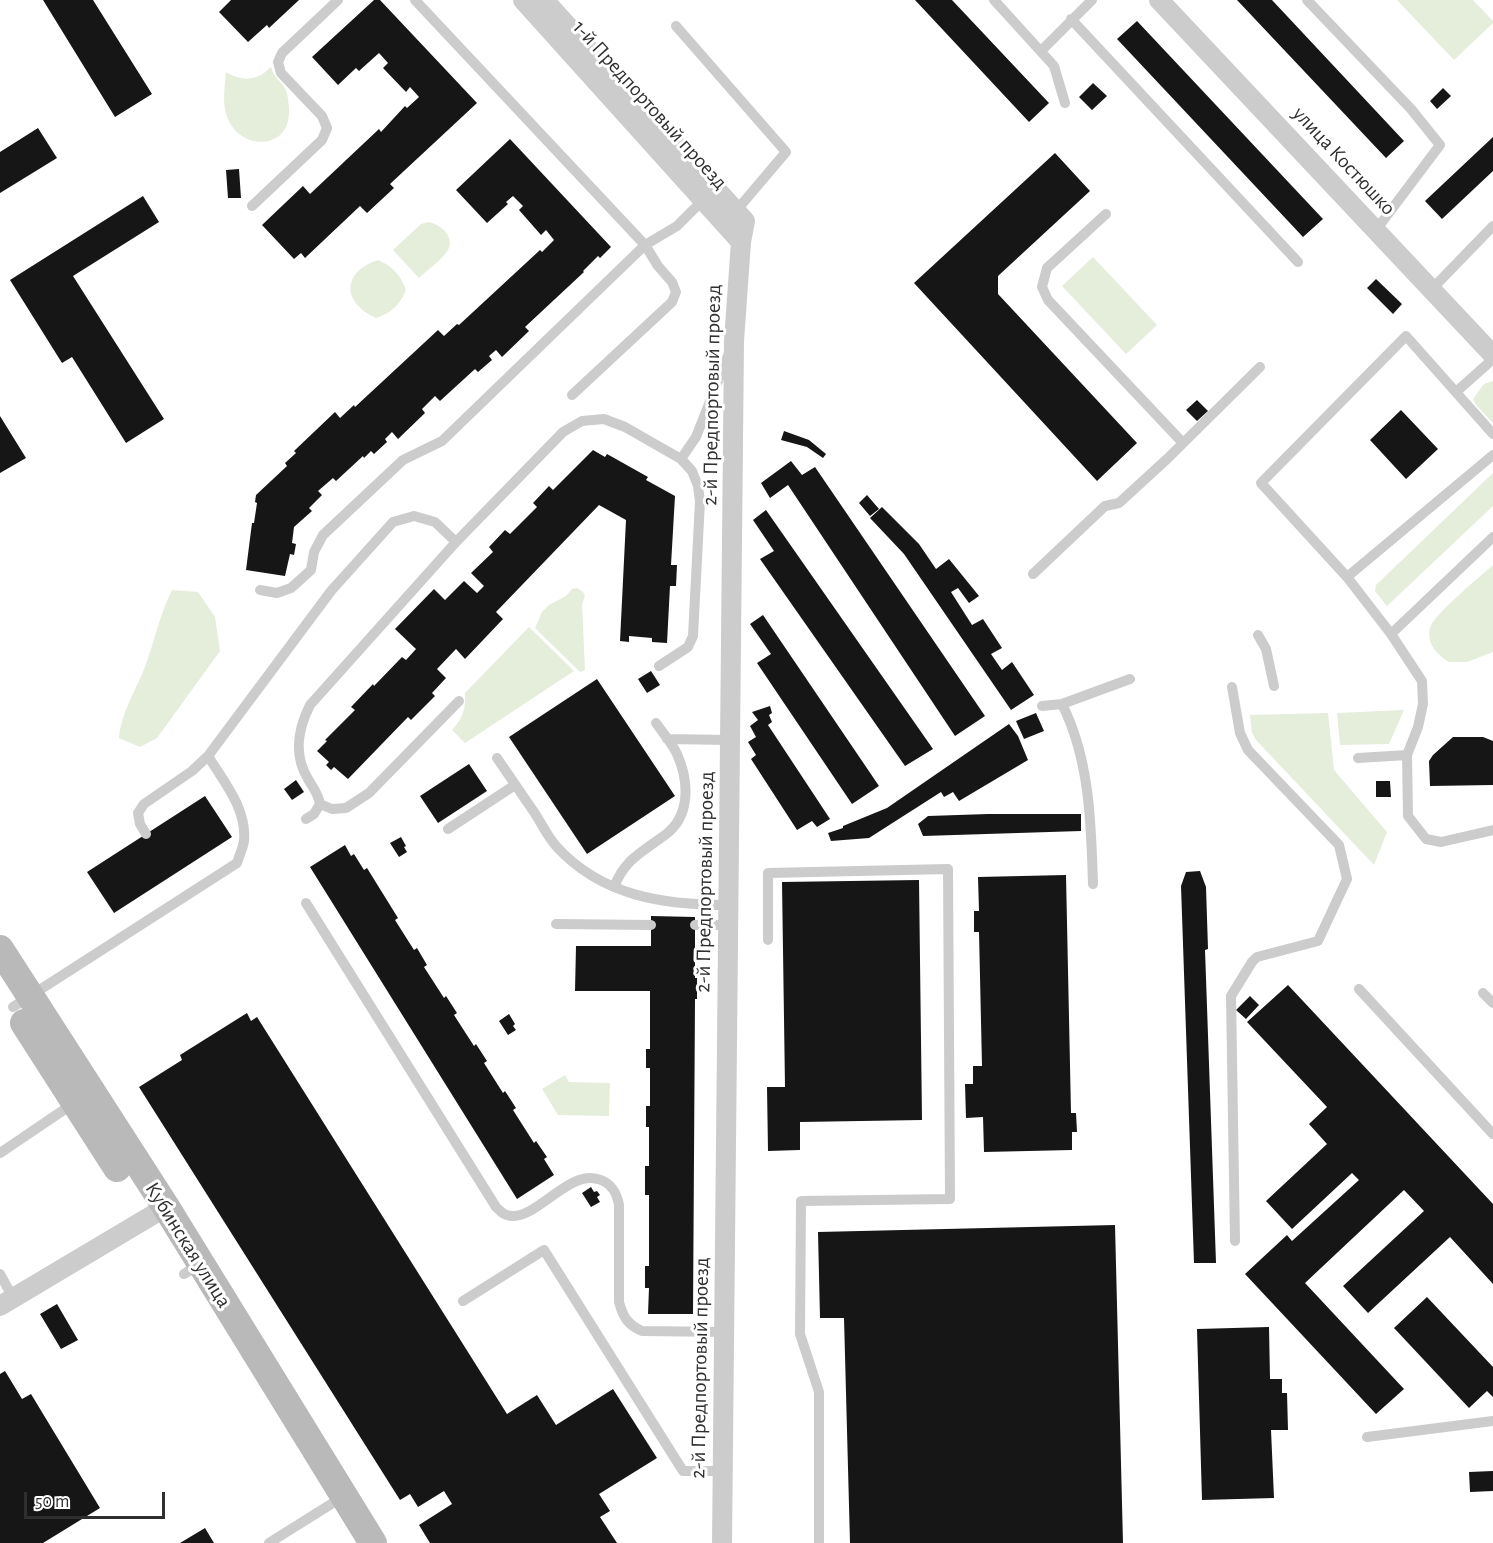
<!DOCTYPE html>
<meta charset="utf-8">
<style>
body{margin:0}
#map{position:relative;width:1493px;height:1543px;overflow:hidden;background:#fff;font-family:"Alegreya Sans",sans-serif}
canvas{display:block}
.scale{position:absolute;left:24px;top:1492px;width:141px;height:27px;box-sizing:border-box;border:3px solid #2f2f2f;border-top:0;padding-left:8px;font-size:18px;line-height:21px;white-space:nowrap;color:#2f2f2f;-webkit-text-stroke:4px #fff;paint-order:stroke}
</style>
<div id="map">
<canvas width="1493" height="1543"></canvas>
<div class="scale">50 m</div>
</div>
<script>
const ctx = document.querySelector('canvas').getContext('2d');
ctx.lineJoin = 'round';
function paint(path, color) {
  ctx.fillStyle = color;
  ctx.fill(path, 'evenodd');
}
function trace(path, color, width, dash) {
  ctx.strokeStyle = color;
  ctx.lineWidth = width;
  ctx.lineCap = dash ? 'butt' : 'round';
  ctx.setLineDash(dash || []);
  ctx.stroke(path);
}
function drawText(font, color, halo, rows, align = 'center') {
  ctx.font = font + ' "Alegreya Sans",sans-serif';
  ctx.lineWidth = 6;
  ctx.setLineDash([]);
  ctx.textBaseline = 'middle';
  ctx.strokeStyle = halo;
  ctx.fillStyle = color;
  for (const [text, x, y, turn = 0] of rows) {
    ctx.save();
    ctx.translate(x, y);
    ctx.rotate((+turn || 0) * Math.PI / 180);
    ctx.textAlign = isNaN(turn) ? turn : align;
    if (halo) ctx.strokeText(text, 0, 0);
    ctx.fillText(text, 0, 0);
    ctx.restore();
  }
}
const green = new Path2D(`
 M1397,0h76l20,21v2l-39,37z
 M271,67c3,12 11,14 15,23 2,6 3,16 3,23 -1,41 -57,37 -64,-4 -2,-12 0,-25 1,-37 17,10 31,9 45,-5z
 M429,222c12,3 26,14 19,28 -6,10 -21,20 -29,28l-26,-28 28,-26z
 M1093,257l64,68 -31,29 -64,-68z
 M378,260c14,6 23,15 28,30 -6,15 -15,23 -30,28 -34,-15 -35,-46 2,-58z
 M1493,381v42l-17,-18 -3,-6 11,-15z
 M1493,473v33l-106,100 -12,-15 1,-6z
 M1493,565v87l-26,10h-18c-12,-7 -23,-19 -19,-34 3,-13 51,-52 63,-63z
 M577,588l6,4 2,4 -3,8 3,66 -5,2 -45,-44 7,-16 7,-7 17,-9 6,-7z
 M172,590l26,2 17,25 5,34 -63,87 -17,9 -21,-9c2,-26 18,-49 27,-74 9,-25 14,-50 26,-74z
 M529,627l45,44 -109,72 -13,-13c11,-12 14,-21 13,-37z
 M1404,710l-15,34 -49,1 -3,-32z
 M1328,713l6,57 53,62 -13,33 -118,-125 -4,-7 -2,-18z
 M565,1075l4,7 41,1 -1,33 -51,-1 -16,-26z`);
const building = new Path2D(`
 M43,0h50l59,94 -37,23z
 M231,0h68l-30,28 -2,-3 -19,17 -29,-30z
 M374,0h6l97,103 -87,81 4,4 -27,25 -7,-7 -55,52 -4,-5 -7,6 -32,-34 41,-39 7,8 69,-65 2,3 24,-26 2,2 12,-11 -9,-10 -4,5 -23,-24 5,-5 -9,-10 -20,18 -3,-3 -18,17 -26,-28z
 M915,0h37l97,103 -20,19z
 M1237,0h35l132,141 -18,17z
 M1137,21l186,198 -20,18 -186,-198z
 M1093,83l14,13 -15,14 -13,-13z
 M1443,88l8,8 -14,13 -7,-8z
 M38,128l19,30 -57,35v-41z
 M1493,137v34l-51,48 -17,-18z
 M510,139l101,108 -11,11 -2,-2 -15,15 1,1 -59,55 4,4 -27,26 -6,-7 -7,6 3,4 -14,12 -3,-3 -35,32 -5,-5 -13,13 3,4 -27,26 -6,-7 -7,7 2,3 -13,12 -3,-3 -7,7 -1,-2 -27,25 -3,-3 -15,13 4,4 -13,13 3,3 -18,16 -2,16 4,1 -2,11 -4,-1 -5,22 -39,-6 6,-47h2l3,-20 -2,-1 1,-7 31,-29 -2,-3 11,-10 -2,-2 41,-39 5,6 14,-13 1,2 83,-77 6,6 13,-12 2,1 81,-75 2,2 12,-12 -8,-10 -5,5 -22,-25 4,-4 -10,-10 -7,6 2,2 -21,19 -31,-33z
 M1055,153l35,38 -92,85v18l139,149 -40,38 -183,-198z
 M239,169l2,29h-13l-2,-28z
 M143,196l16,26 -86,54 91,143 -38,24 -54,-86 -10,6 -52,-83z
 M1376,279l26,25 -9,10 -26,-26z
 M1197,400l11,11 -11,10 -11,-11z
 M1401,410l37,39 -32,30 -36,-39z
 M0,416l26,42 -26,15z
 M784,431l25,9 17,14 -3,4 -16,-11 -26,-7z
 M593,450l12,7 2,-3 41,23 -2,3 29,16 -4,69h6l-1,21h-6l-3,57 -15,-1v-4l-23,-2v6l-9,-1 6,-121 -27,-15 -103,107 7,7 -38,40 -9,-10 -19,20 9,9 -14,15 3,3 -24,24 -3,-3 -60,62 -14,-12 -3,3 -5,-5 3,-3 -12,-11 10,-10 -2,-1 30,-30 -4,-3 22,-23 1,2 28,-29 4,3 10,-11 -21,-20 39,-40 11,11 19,-19 13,12 7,-7 -13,-13 22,-21 -4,-5 16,-17 5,4 27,-27 -4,-4 16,-17 4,4z
 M791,461l11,14 13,-8 170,249 -30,20 -167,-251 -18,13 -9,-15z
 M867,495l12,14 -9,7 -11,-13z
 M882,507l37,37 17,25 13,-10 30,37 -10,7 -11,-15 -7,4 21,33 11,-6 19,29 -11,6 11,16 10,-8 22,33 -23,15 -107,-156 -34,-36z
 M766,510l167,239 -28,17 -145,-207 14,-8 -21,-31z
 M763,615l116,171 -27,18 -95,-141 14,-9 -21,-30z
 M651,671l9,14 -13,8 -9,-14z
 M597,679l78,117 -88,58 -78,-117z
 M770,706l2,7 -3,2 3,7 -4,3 62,94 -13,8 -5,-6 -15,9 -46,-71 5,-4 -8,-13 8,-5 -6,-11 8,-6 -6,-8z
 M1036,713l8,18 -20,8 -8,-18z
 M1009,724l9,12 10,24 -69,41 -6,-9 -9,5 -3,-5 -72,46 -38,3 -3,-8 15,-5v-2l44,-18z
 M1453,737h30l10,4v44l-63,1 -1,-25 4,-6z
 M469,764l18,27 -49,32 -18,-27z
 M296,780l8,12 -12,8 -8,-11z
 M1376,781h14l1,16h-15z
 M205,796l27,41 -118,76 -27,-41z
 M988,814h93v17l-158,5 -5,-12 10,-8z
 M401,837l5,9 -2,1 3,5 -8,5 -9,-14z
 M345,845l6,11 3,-2 10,16 3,-2 31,50 -3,2 19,30 3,-2 10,17 -3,2 20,31 2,-2 11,17 -3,2 20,31 2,-2 11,17 -3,2 19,30 2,-2 11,17 -3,2 21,33 2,-2 11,16 -3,2 10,16 -37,24 -207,-332z
 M1200,871l6,16 2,62 -3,1 11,313h-22l-13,-377 5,-14z
 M1066,875l5,238h5l1,19h-5v18l-88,2 -1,-35 -17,1 -1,-34h8v-18h9l-3,-134h-5v-21h5l-1,-34z
 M919,880l3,240 -122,2v28l-32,1 -1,-64h18l-3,-205z
 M651,916l44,1v61h2v21h-2l-2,315h-45l1,-26h-4v-22h4v-71h-4v-29h4v-39h-3v-21h4v-38h-4v-19h4v-58h-75l1,-45h75z
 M1288,985l205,219v80l-43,-47 -82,76 -25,-27 81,-75 -20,-21 -99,93 99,106 -28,25 -131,-140 42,-39 5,6 67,-61 -7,-7 -60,56 -26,-28 61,-57 -18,-20 18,-17 -80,-85z
 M1250,996l9,9 -13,14 -10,-9z
 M247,1013l4,8 6,-4 250,397 30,-19 19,30 57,-36 44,69 -58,36 11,17 -10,6 17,26h-187l-11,-18 33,-21 -8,-13 -26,16 -8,-13 -10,6 -261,-413 43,-27 -2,-5z
 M509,1014l6,10 -2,2 3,4 -8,5 -9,-14z
 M591,1187l3,5 3,-1 3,4 -3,2 3,5 -9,5 -9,-14z
 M1115,1225l8,318h-273l-6,-225h-24l-2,-86z
 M1427,1297l66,70v30l-6,-6 -18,17 -75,-80z
 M57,1304l21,36 -17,9 -21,-35z
 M1269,1327l1,52h12v14h5l1,37h-17l3,68 -72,2 -5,-171z
 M5,1371l17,28 9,-5 69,114 -57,35h-43v-169z
 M1493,1471v20l-23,1 -1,-20z
 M205,1528l9,15h-34z`);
const lane = new Path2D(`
 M415,0l230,245 13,21 14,16 4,10 -4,10 -100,93
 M994,0l60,66 11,37
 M1307,0l104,109 29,36 -64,85
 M1071,19l227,243
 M676,26l110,126 -50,59
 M1041,51l51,-51
 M252,206l70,-66 5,-12 -5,-12 -41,-43 -3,-11 4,-9 56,-53
 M1106,214l-59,54 -5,19 6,13 135,143
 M1431,290l62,-64
 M1456,392l37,-33
 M1493,434l-87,-98 -145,147 86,94 44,57 31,47 1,23 -5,23 -11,28 1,61 18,23 15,3 52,-12
 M681,459l15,-22 33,-84
 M1033,574l72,-68 14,-3 48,-44 93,-92
 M1347,577l146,-122
 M260,590l17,3 14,-5 20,-18 3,-18 9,-17 80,-75 39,-19 203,-196 32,-19 26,-26
 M1391,634l102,-97
 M1258,635l8,14 8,37
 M1232,687l8,46 8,17 91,95 8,34 -29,62 -61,16 -5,5 -21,34 4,245
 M1062,704c28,56 29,119 31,180
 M1042,706l20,-2 68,-25
 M667,739l64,1
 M497,758c13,19 26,38 39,57 6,10 12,22 20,31 46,51 109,59 173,59
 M1358,758l49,-3
 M320,804l12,5 14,-1 23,-15 90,-92
 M306,819l8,-5 6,-10c-2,-11 -7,-16 -12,-25 -15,-25 -10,-50 2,-74l146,-163 107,-110 19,-11 22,-2 21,8 56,32 11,12 6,15 2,15 -7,135 -5,11 -29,19
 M448,829l67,-44
 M146,834l-6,-10 -2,-11 6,-9 48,-33 16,-15
 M614,887c11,-28 28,-35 51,-52 26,-19 24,-54 12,-81 -5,-11 -14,-21 -21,-31
 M306,903l190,304c5,5 9,9 16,9 26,2 59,-49 89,-36 12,5 16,14 18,25v97c4,15 9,23 23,29l83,1
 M556,924l95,1
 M695,925h34
 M768,940v-67l180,-4 2,330 -149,2 -1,133 19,58v151
 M1359,989l134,145
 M1483,993l10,10
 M13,1007l224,-144c2,-7 6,-15 7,-22 3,-32 -20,-59 -36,-85l123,-165 62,-69 21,-6 21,6 21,20
 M0,1153l74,-50
 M0,1274l13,24
 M184,1274l16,-10
 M463,1301l81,-51 139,221h40
 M1367,1437l126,-16
 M269,1543l75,-47`);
const street = new Path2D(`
 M523,0l218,242
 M544,0l201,221 -4,21 -7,99 -12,1202
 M1159,0l334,355
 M0,1306l166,-99`);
const secondary = new Path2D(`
 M0,949l166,258 207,336
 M24,1023l93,145`);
const streetNames = [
 ["1-й Предпортовый проезд",650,105,48],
 ["улица Костюшко",1344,161,47],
 ["2-й Предпортовый проезд",712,395,-89],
 ["2-й Предпортовый проезд",705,882,-89],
 ["Кубинская улица",188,1245,58],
 ["2-й Предпортовый проезд",700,1368,-89]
];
paint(green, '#e5eddb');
paint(building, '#161616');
trace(lane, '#ccc', 10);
trace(street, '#ccc', 20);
trace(secondary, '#b9b9b9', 28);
drawText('21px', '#2f2f2f', '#fff', streetNames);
</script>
